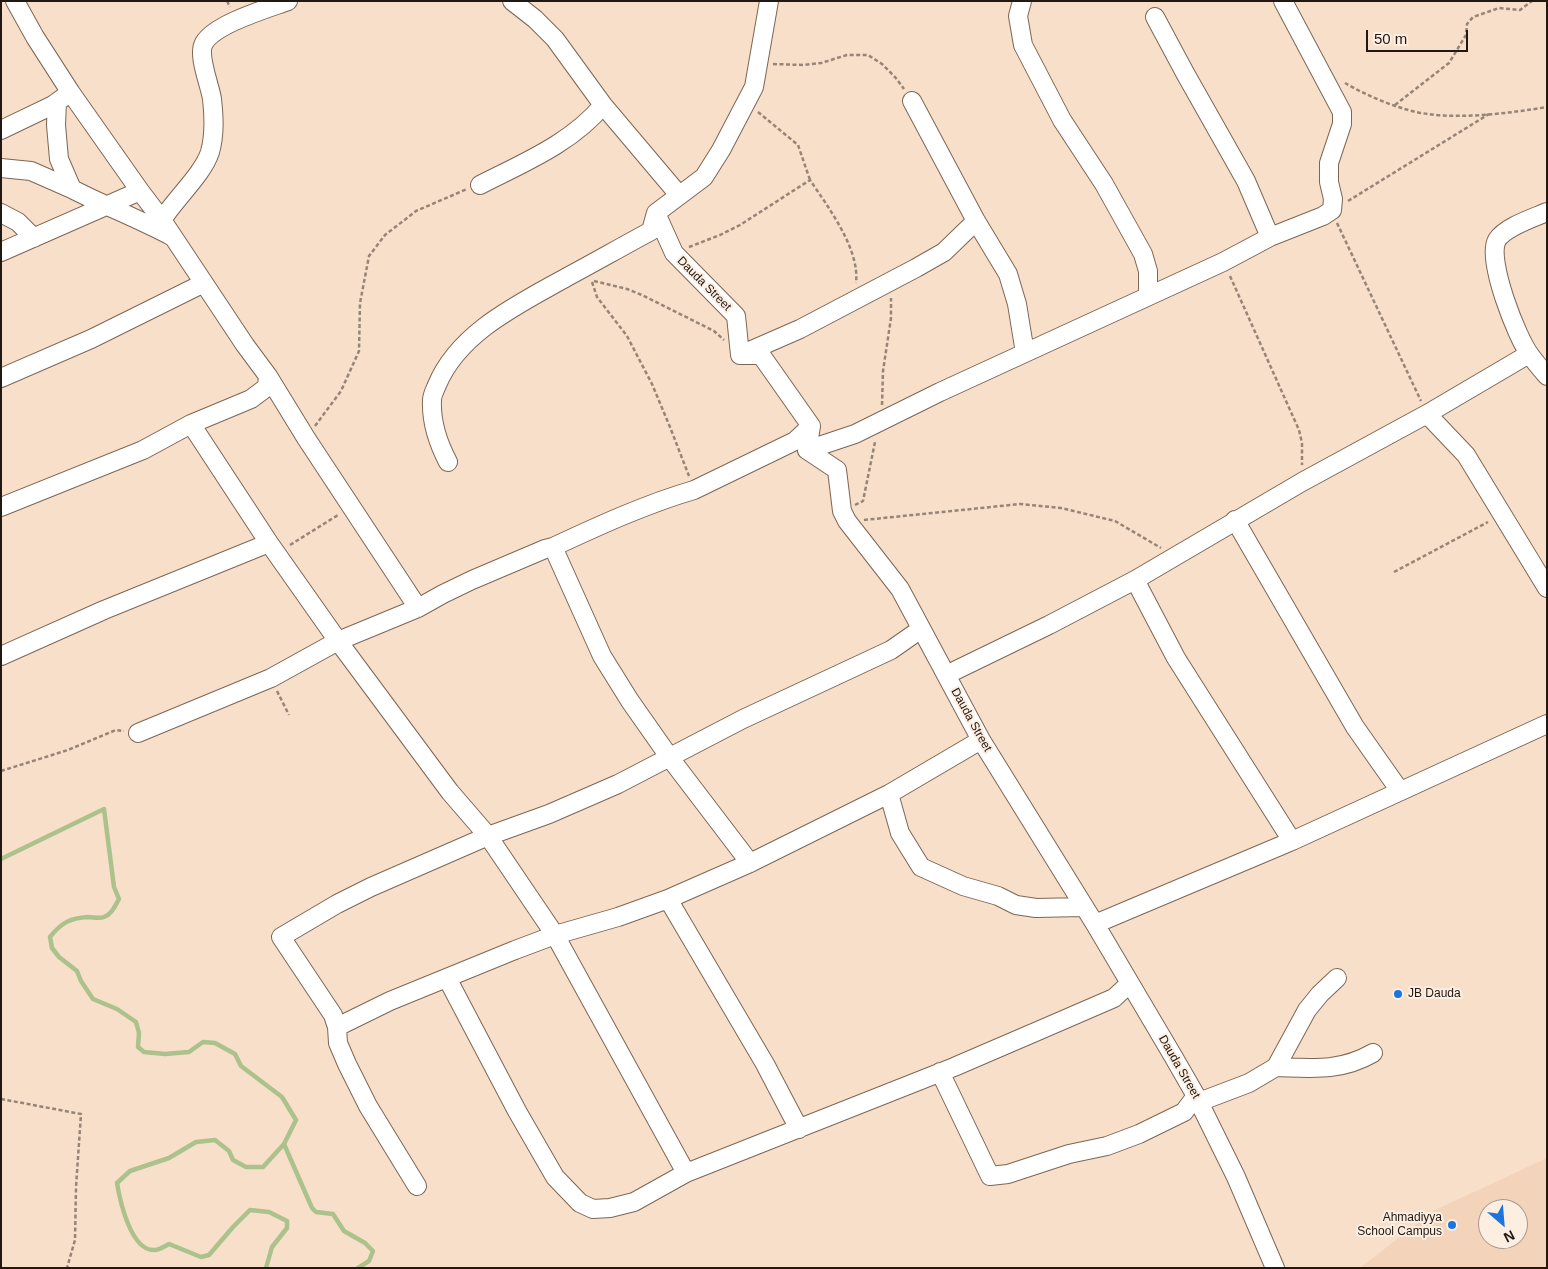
<!DOCTYPE html>
<style>
body{margin:0}
#map{position:relative;width:1548px;height:1269px;overflow:hidden;background:#f8dfca;font-family:Arial,sans-serif}
canvas{display:block}
.frame{position:absolute;inset:0;border:2px solid #211811;pointer-events:none}
.north{position:absolute;left:1478px;top:1199px;width:50px;height:50px;box-sizing:border-box;background:#fdeee2;border:1px solid #a5988e;border-radius:50%;rotate:153deg;font-size:14px;font-weight:700;line-height:20px;text-align:center;color:#211811}
.north::after{content:'';display:block;margin:auto;width:18px;height:22px;background:#1a75de;clip-path:polygon(50% 0,100% 100%,50% 72%,0 100%)}
.scale{position:absolute;left:1366px;top:30px;width:102px;height:22px;box-sizing:border-box;border:2px solid #211811;border-top:0;padding-left:6px;font-size:15px;line-height:18px;white-space:nowrap;color:#211811;-webkit-text-stroke:4px #fdeee2;paint-order:stroke}
</style>
<div id="map">
<canvas width="1548" height="1269"></canvas>
<div class="frame"></div>
<div class="north">N</div>
<div class="scale">50 m</div>
</div>
<script>
const ctx = document.querySelector('canvas').getContext('2d');
ctx.lineJoin = 'round';
function paint(path, color) {
  ctx.fillStyle = color;
  ctx.fill(path, 'evenodd');
}
function trace(path, color, width, dash) {
  ctx.strokeStyle = color;
  ctx.lineWidth = width;
  ctx.lineCap = dash ? 'butt' : 'round';
  ctx.setLineDash(dash || []);
  ctx.stroke(path);
}
function drawText(font, color, halo, rows, align = 'center') {
  ctx.font = font + ' Arial,sans-serif';
  ctx.lineWidth = 4;
  ctx.setLineDash([]);
  ctx.textBaseline = 'middle';
  ctx.strokeStyle = halo;
  ctx.fillStyle = color;
  for (const [text, x, y, turn = 0] of rows) {
    ctx.save();
    ctx.translate(x, y);
    ctx.rotate((+turn || 0) * Math.PI / 180);
    ctx.textAlign = isNaN(turn) ? turn : align;
    if (halo) ctx.strokeText(text, 0, 0);
    ctx.fillText(text, 0, 0);
    ctx.restore();
  }
}
const built = new Path2D(`
 M1547,1158v110h-187l73,-57zM1488,1209h30v30h-30z`);
const stream = new Path2D(`
 M1,859l103,-50 10,78 5,12c-4,7 -7,15 -15,18 -5,2 -11,0 -16,0 -18,1 -27,6 -38,20l2,11 7,9 18,14 4,10 12,18 24,10 19,13 3,11 -1,14 6,5 21,2 24,-2 14,-10 12,1 20,11 6,12 41,31 14,23 -12,24 -21,23h-17l-13,-7 -4,-9 -14,-11 -19,2 -27,16 -39,13 -13,12c3,18 14,69 38,67 4,0 10,-4 14,-6l32,13 8,-2 24,-28 17,-17 19,2 18,9v7l-15,19 -6,21
 M284,1144l28,64 4,4 17,2 11,17 21,12 8,8 -4,10 -11,7`);
const path = new Path2D(`
 M227,1l3,6
 M773,64l31,1 17,-2 26,-8h21l14,9 13,13 9,12
 M1345,83c22,13 57,28 83,31 35,5 83,-1 119,-7
 M1395,105l54,-42 17,-28 1,-11 6,-7 26,-9 21,2 12,-9
 M758,112l40,33 12,35
 M1348,201l141,-87
 M1337,223l84,178
 M689,247l31,-12 20,-10 70,-45c18,27 50,69 46,103
 M1230,276l69,154 3,13v22
 M594,281l33,8 15,6 72,36 10,9
 M592,282l5,15 30,39 25,48 18,43 19,49
 M882,405l1,-34 8,-53v-20
 M315,426l26,-35 18,-40 1,-48 9,-47 16,-21 31,-24 51,-22
 M855,505l8,-4 12,-59
 M864,520l156,-16 41,4 54,13 46,27
 M290,545l48,-30
 M1394,572l94,-50
 M277,691l12,24
 M1,771l67,-21 48,-20 8,1
 M1,1099l80,15 -5,73 -1,53 -8,28`);
const minor = new Path2D(`
 M15,1l20,36 36,56 69,98 22,29 83,125 23,31 38,62 112,170
 M512,1l23,18 20,20 48,66 76,90
 M1022,1l-4,15 5,29 39,75 42,64 39,70 5,17v24
 M1155,17l30,56 61,108 24,56
 M912,101l64,120 32,53 9,30 8,49
 M57,102l-1,23 3,34 13,30c33,17 67,30 99,47
 M1,130l52,-25 11,-8
 M1,168l30,3 41,18
 M480,185c43,-22 92,-42 123,-80
 M1547,212c-14,6 -42,15 -50,28 -11,19 20,98 33,115 5,7 11,14 17,21
 M1,213l17,9 16,16
 M656,213l18,40 62,63 4,39h21l50,71 -4,24 30,20 5,41 5,10 53,68 81,151 114,184 78,132 23,40 40,81 39,91
 M162,220c13,-21 41,-46 48,-68 5,-18 4,-35 2,-53 -2,-14 -15,-44 -8,-56 11,-19 62,-34 84,-42
 M1,252l139,-61
 M745,353l55,-24 116,-61 28,-16 32,-31
 M1,378l90,-39 113,-56
 M1427,414l39,41 81,133
 M191,424l78,119 69,98 112,151 38,44 67,99 131,238
 M807,450l48,-16 85,-42 283,-130 47,-25 53,-21 9,-6 1,-11 -4,-17v-19l13,-39v-12l-59,-111
 M448,462c-10,-19 -17,-41 -16,-62 0,-5 3,-10 5,-15 22,-53 82,-81 130,-108 28,-15 56,-31 84,-46l5,-18 48,-36 17,-27 33,-63 15,-86
 M1,507l142,-57 48,-26 60,-25 16,-12 1,-11
 M1235,520l120,207 45,64
 M553,547l49,109 28,45 40,57 80,105
 M1135,580l41,78 116,183
 M1,656l103,-46 165,-67
 M946,675l103,-50 86,-45 167,-98 125,-68 102,-60
 M138,733l133,-55 67,-37 80,-33 25,-14 29,-14 73,-31 8,-2c45,-21 93,-43 141,-57l101,-49 16,-15
 M889,794l11,39 21,34 42,19 35,10 18,9 20,3 47,-1
 M668,899l97,165 34,65
 M1095,924l197,-83 255,-117
 M447,978l70,133 38,66 25,26 13,6 17,-1 24,-6 52,-29 268,-106 93,-40 67,-29 15,-14
 M337,1027l53,-26 125,-51 40,-15 63,-18 50,-18 82,-36 139,-69 92,-54
 M1276,1067c36,1 64,5 97,-14
 M940,1072l50,104 18,-2 61,-20 38,-8 32,-12 45,-22 12,-16
 M1199,1102l50,-19 27,-16 31,-57 13,-16 17,-16
 M417,1186l-49,-80 -21,-42 -9,-21 -1,-16 -4,-12 -52,-78 56,-33 34,-17 117,-51 61,-22 69,-30 125,-65 148,-69 30,-21`);
const markers = [
 [1398,994,5,"#1a75de"],
 [1452,1225,5,"#1a75de"]
];
const streetNames = [
 ["Dauda Street",704,284,45],
 ["Dauda Street",971,720,61],
 ["Dauda Street",1179,1067,60]
];
const poiNames = [
 ["JB Dauda",1408,994],
 ["Ahmadiyya",1442,1218,"right"],
 ["School Campus",1442,1232,"right"]
];
paint(built, '#f3d4ba');
trace(stream, '#abc28c', 4.5);
trace(minor, '#7c6654', 20);
trace(path, '#968576', 2.5, [4, 2.5]);
trace(minor, '#fff', 18);
for (const [x, y, r, color] of markers) {
  const dot = new Path2D();
  dot.arc(x, y, r, 0, 2 * Math.PI);
  ctx.fillStyle = color;
  ctx.fill(dot);
  trace(dot, '#fdeee2', 2);
}
drawText('12px', '#211811', '#fdeee2', streetNames);
drawText('12px', '#211811', '#fdeee2', poiNames, 'left');
</script>
